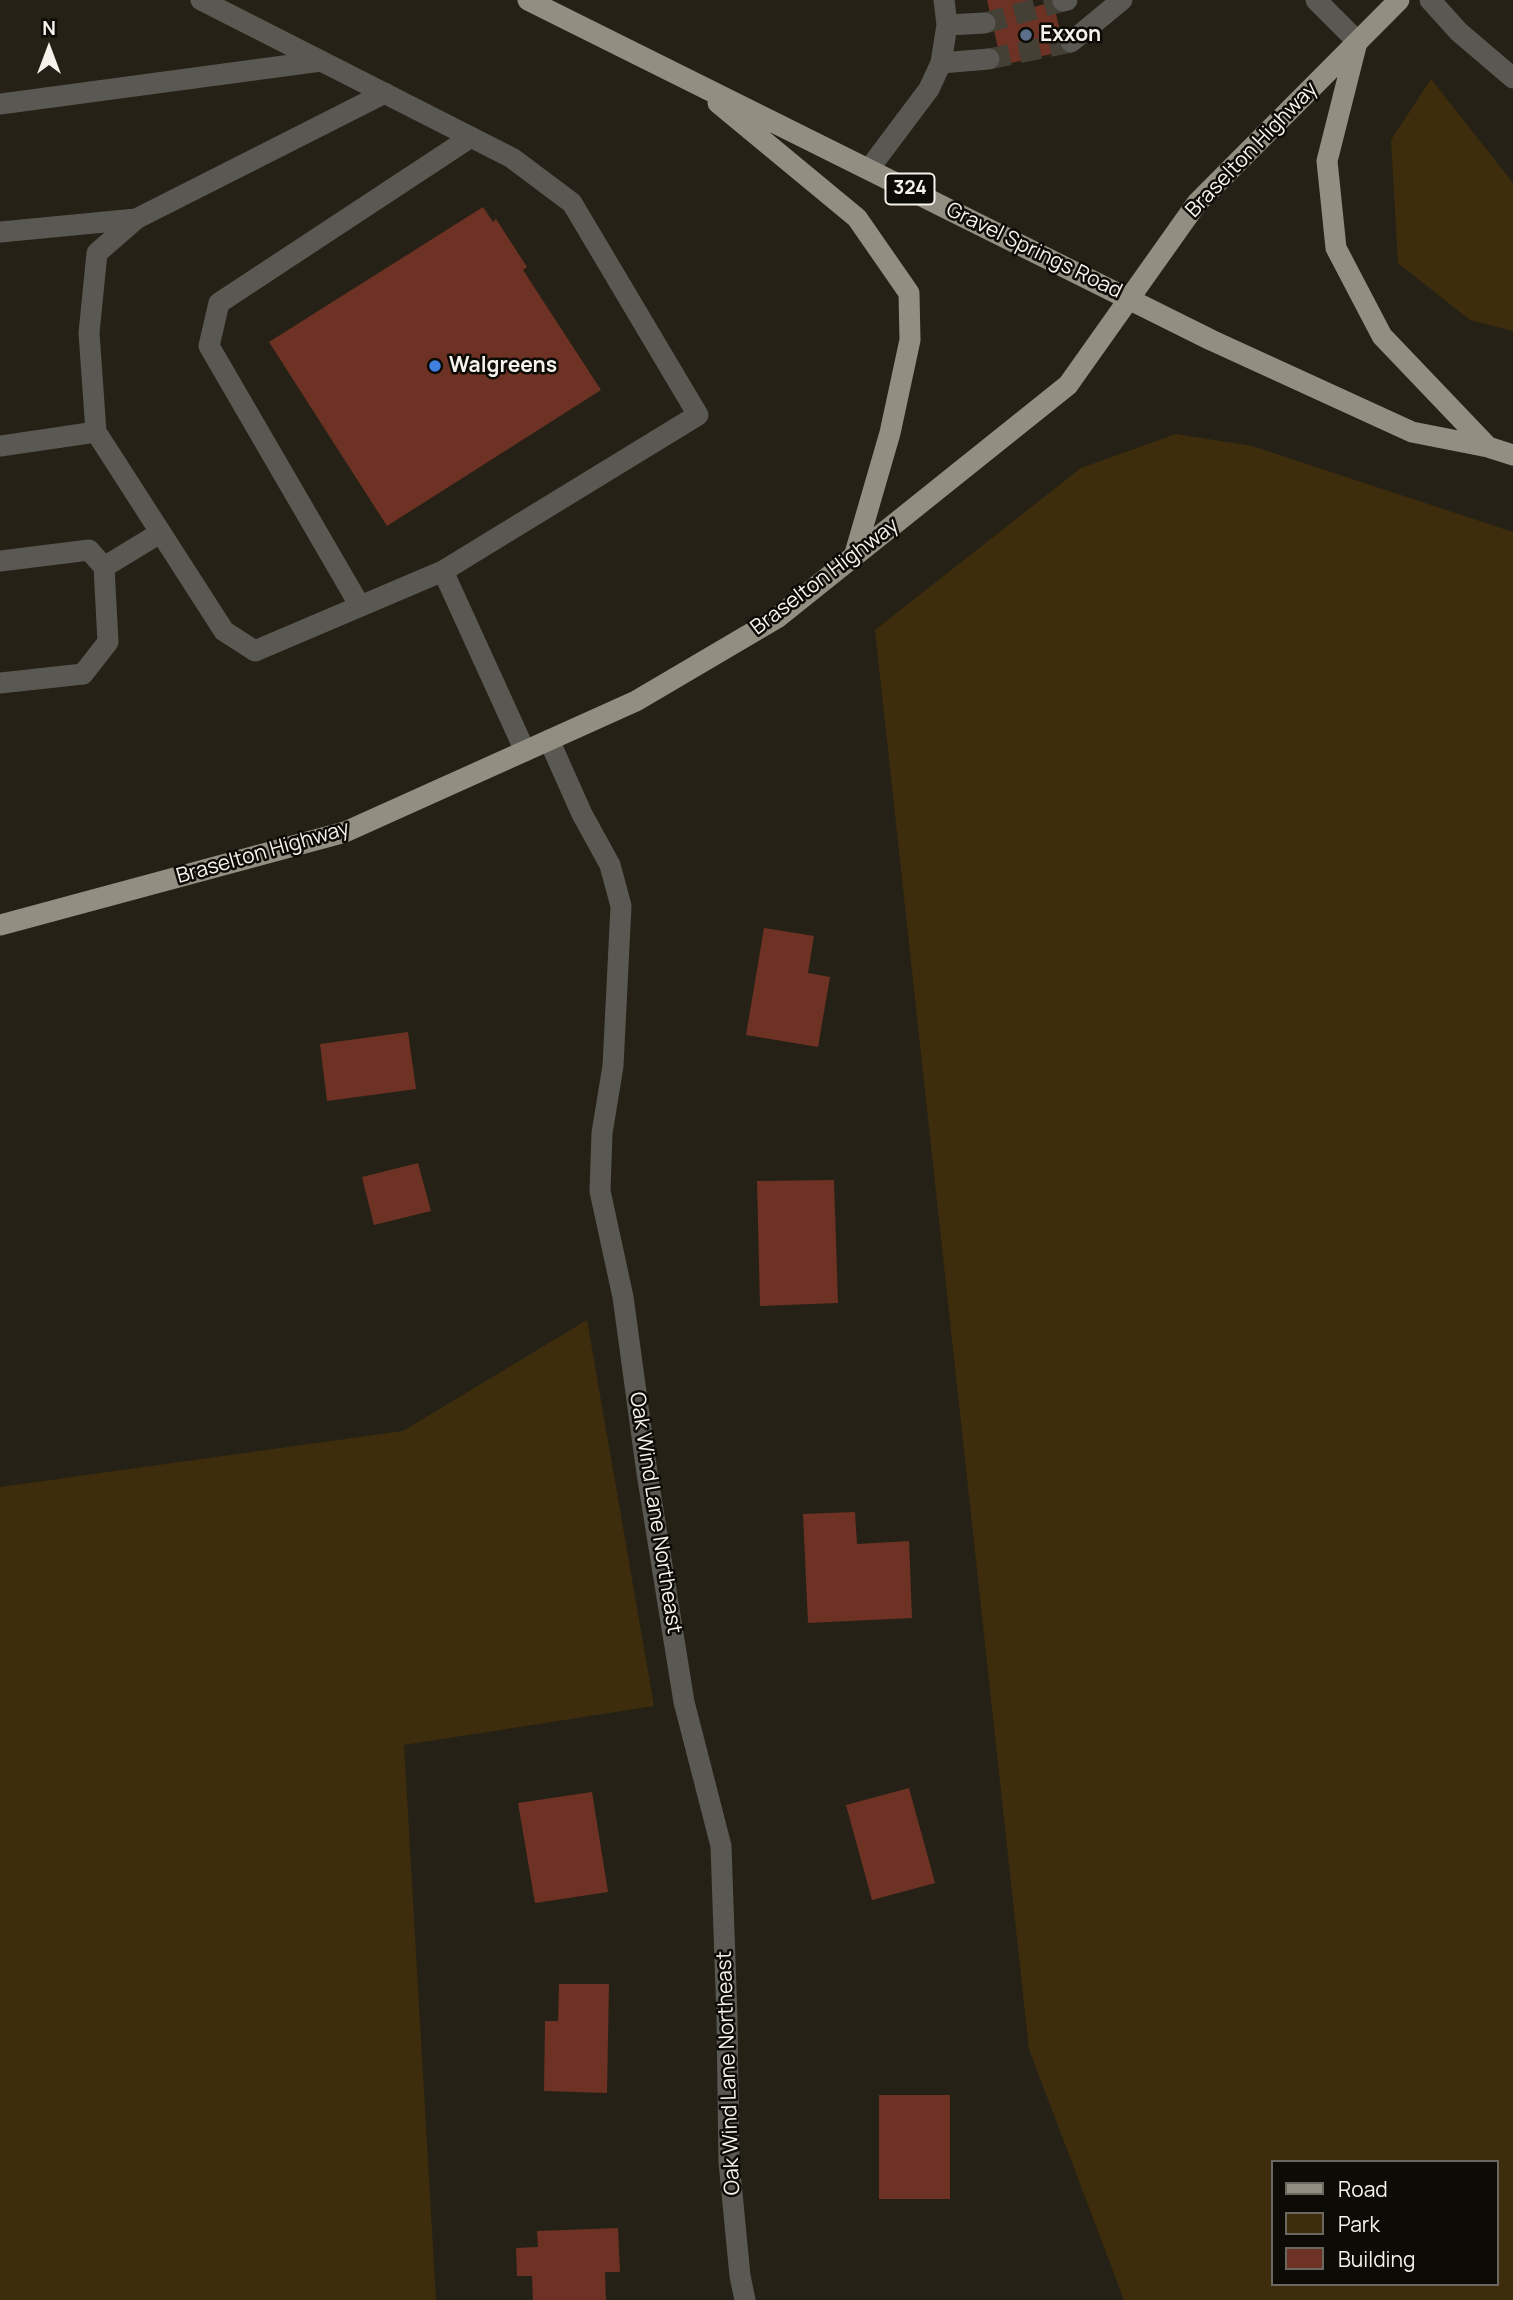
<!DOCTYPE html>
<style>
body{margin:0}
#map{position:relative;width:1513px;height:2300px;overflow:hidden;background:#262116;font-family:Manrope,sans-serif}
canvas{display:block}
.legend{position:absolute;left:1271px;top:2160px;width:228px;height:126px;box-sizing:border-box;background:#0d0b06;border:2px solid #6b6862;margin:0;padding:9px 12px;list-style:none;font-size:21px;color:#f7f3ec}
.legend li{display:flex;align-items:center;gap:14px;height:35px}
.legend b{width:35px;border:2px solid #6b6862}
.north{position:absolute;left:14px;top:14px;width:70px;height:70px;-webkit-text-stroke:5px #0d0b06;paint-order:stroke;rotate:0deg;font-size:19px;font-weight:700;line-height:28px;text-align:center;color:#f7f3ec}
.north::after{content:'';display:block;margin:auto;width:24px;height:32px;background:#f7f3ec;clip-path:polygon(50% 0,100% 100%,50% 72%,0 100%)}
</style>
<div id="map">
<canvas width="1513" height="2300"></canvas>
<ul class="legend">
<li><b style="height:9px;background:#938e82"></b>Road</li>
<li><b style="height:19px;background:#3d2d0c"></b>Park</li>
<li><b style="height:19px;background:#6d3223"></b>Building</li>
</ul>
<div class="north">N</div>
</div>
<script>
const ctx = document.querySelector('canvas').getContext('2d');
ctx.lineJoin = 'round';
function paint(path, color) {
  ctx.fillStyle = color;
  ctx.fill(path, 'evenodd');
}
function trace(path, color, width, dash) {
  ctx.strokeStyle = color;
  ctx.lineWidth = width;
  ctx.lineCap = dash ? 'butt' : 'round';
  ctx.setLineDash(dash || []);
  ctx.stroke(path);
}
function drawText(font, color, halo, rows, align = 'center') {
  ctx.font = font + ' Manrope,sans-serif';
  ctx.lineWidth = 5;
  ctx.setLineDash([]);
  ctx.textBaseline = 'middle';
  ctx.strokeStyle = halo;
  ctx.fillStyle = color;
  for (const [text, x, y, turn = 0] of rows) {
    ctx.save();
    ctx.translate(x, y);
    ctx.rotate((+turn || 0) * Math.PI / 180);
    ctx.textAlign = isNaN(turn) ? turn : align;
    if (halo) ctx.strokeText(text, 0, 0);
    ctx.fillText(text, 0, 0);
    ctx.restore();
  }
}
const green = new Path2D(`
 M1431,79l82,104v148l-43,-11 -72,-57 -7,-123z
 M1176,434l76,12 261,86v1768h-389l-95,-251 -154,-1419 206,-162zM1273,2162h224v122h-224z
 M587,1320l67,386 -250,39 32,555h-436v-813l403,-56z`);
const building = new Path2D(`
 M987,0h41l2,8 23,-6 12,49 -63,14z
 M483,207l10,15 3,-3 31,48 -4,3 78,120 -214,136 -118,-184z
 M764,928l50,8 -6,37 22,4 -12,70 -72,-12z
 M408,1032l8,57 -89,12 -7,-57z
 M418,1163l13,48 -57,14 -12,-48z
 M834,1180l4,123 -78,3 -3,-125z
 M855,1512l2,32 52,-3 3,77 -104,5 -5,-109z
 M909,1788l26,95 -63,17 -26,-95z
 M592,1792l16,100 -73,11 -17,-100z
 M559,1984h50l-2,109 -63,-2 1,-70h13z
 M879,2095h71v104h-71z
 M618,2228l2,44h-15l1,28h-73l-1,-24h-15l-1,-28 22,-1 -1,-16z`);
const minorTunnel = new Path2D(`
 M985,23l78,-22
 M989,59l82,-17`);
const minor = new Path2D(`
 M201,0l311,158 60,45 126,212 -255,156 82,180
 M944,0l3,25 38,-2
 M1316,0l42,42
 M1430,0l29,32 54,46
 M1063,1l4,-1
 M1071,42l51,-42
 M941,63l48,-4
 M385,93l-249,126 -39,34 -8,80 7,99 128,199 31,20 188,-80
 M0,104l321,-43
 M869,169l60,-80 12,-26 6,-38
 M0,232l136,-13
 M0,446l96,-14
 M0,561l89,-11 15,17 4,75 -25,32 -83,9
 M104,567l56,-34
 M360,606l-151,-260 10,-43 252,-166
 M549,740l33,74 28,51 11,41 -8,160 -11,67 -2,58 23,106 24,176 37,229 37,144 6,172 2,144 11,114 5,24`);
const major = new Path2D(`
 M528,0l683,340 201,92 76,15 25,8
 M1357,42l-30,119 9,87 46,88 106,111
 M718,103l139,115 52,75 1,47 -20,93 -36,124
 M0,925l345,-93 291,-131 141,-83 291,-233 129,-182 202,-203`);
const markers = [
 [1026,35,7,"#5c6f8a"],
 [435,366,7,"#3f7fe0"]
];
const shields = [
 [910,189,49]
];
const shieldNames = [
 ["324",910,189]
];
const poiNames = [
 ["Exxon",1040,35],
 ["Walgreens",449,366]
];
const streetNames = [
 ["Braselton Highway",1252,150,-46],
 ["Gravel Springs Road",1034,251,26],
 ["Braselton Highway",825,577,-37],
 ["Braselton Highway",263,853,-16],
 ["Oak Wind Lane Northeast",655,1513,81],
 ["Oak Wind Lane Northeast",729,2073,-92]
];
paint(green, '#3d2d0c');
paint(building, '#6d3223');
trace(minorTunnel, '#454036', 21, [21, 10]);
trace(minor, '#5a5852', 21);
trace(major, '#938e82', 21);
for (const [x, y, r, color] of markers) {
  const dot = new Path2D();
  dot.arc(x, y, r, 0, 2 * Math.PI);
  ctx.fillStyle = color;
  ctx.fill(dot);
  trace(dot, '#0d0b06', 2.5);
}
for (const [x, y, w] of shields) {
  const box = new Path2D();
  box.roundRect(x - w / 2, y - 15.5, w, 31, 5);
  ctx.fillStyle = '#0d0b06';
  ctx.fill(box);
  trace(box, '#f7f3ec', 2);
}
drawText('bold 19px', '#f7f3ec', null, shieldNames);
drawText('bold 21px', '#f7f3ec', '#0d0b06', poiNames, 'left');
drawText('21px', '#f7f3ec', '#0d0b06', streetNames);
</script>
